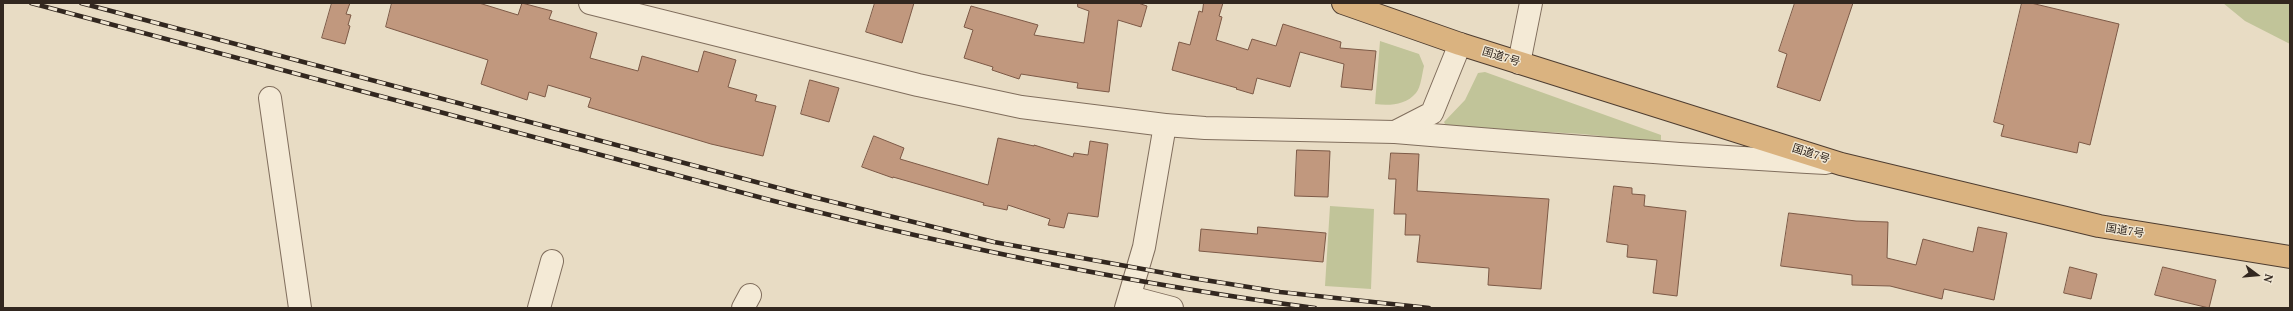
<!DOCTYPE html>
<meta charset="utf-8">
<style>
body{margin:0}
#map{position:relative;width:2293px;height:311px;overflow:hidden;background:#e8dcc4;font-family:"PT Serif",serif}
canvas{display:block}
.frame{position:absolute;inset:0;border:4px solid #32271f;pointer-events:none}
.north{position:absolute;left:2237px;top:255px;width:40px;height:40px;-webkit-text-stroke:3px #f0e6d2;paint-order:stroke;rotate:106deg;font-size:11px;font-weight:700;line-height:16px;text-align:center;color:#32271f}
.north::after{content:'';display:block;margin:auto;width:14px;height:18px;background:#32271f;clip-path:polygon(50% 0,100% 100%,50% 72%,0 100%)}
</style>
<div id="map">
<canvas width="2293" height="311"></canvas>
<div class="frame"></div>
<div class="north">N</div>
</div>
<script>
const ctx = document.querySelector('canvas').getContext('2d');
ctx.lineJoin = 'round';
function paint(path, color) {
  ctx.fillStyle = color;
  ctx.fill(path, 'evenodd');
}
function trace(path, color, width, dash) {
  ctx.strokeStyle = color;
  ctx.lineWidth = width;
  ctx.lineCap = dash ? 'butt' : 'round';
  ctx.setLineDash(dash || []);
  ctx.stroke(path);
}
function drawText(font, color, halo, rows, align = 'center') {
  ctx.font = font + ' "PT Serif","Noto Sans JP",serif';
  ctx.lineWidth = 3;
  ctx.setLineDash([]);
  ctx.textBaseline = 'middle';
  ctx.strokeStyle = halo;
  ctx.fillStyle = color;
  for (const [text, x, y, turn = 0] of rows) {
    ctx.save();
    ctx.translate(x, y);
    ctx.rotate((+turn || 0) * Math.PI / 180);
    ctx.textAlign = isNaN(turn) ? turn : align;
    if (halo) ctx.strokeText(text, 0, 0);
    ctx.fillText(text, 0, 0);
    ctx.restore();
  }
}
const green = new Path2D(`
 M2223,3h67v41l-45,-23z
 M1380,41l39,13 5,12c-2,8 -3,21 -8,27 -10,12 -27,13 -41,11z
 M1485,72l176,63v5l-4,2 -75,-8 -136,-8 -2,-4 21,-22 13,-27z
 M1330,206l44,3 -3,80 -46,-3z`);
const building = new Path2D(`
 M332,3h18l-4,11 5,1 -3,10 2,1 -5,18 -23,-6z
 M392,3h87l39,12 4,-12 30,8 -3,8 48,14 -7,25 48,13 4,-15 56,16 6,-21 32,9 -8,27 29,8 -2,6 21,5 -13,50 -52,-12 -123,-37 3,-9 -43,-13 -3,12 -16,-5 -2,8 -46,-16 7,-24 -102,-33z
 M875,3h39l-12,40 -36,-11z
 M1078,3h60l9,3 -6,21 -23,-7 -9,72 -32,-4 1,-5 -57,-9 -2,5 -27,-9 1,-3 -29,-9 9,-28 -9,-3 7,-21 67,19 -4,10 50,8 5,-32 -11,-4z
 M1204,3h19l-4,13 3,1 -6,23 32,10 4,-11 24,7 7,-22 58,18 -1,6 36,3 -4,39 -31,-3 3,-23 -44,-12 -10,35 -33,-9 -4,16 -17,-5 1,-1 -65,-18 7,-28 11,3 9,-34 3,1z
 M1795,3h58l-33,98 -43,-14 10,-33 -8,-3z
 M2022,3h9l88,21 -29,121 -11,-3 -2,11 -76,-17 3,-11 -10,-3z
 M810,80l29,8 -10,34 -28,-8z
 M874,136l30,12 -4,11 88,26 10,-47 36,8v-1l39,12 1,-4 14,2 2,-14 18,3 -10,73 -30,-4 -4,15 -16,-3 2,-6 -42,-14 -1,5 -24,-5 1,-2 -91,-26v1l-31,-11z
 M1297,150l33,1 -2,46 -33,-1z
 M1391,153l28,1 -2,37 132,8 -8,90 -53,-4 1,-17 -72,-6 3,-27h-15l1,-21h-12l2,-35h-7z
 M1614,186l18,2v6l13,1 -1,11 42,5 -9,85 -24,-3 4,-33 -30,-3 1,-12 -21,-3z
 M1789,213l67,8 32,1 -1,36 29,7 7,-26 50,13 5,-25 29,6 -13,67 -50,-11 -2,10 -52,-13 -38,-1v-10l-71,-9z
 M1258,227l68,6 -3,29 -124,-11 2,-22 56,5z
 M2070,267l27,7 -6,25 -27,-6z
 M2163,267l53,13 -7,28 -54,-13z`);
const minor = new Path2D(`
 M1519,63l12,-60
 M270,98l30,210
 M1395,132c143,12 287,23 431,31
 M1130,297l42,11
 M539,308l13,-47
 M743,308l7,-13
 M1126,308l18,-61 21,-122`);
const tertiary = new Path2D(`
 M590,3l328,82 103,22 144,18 40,3 190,4 37,-19 28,-69`);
const trunk = new Path2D(`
 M1343,3l117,41 381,120 258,62 191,31`);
const rail = new Path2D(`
 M31,3l739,197c180,46 361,84 545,108
 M81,3l724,192 189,47 198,36 88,14 149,16`);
const streetNames = [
 ["国道7号",1501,57,17],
 ["国道7号",1811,154,18],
 ["国道7号",2125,231,9]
];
paint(green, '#c1c499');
paint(building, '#c1987e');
trace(building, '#7c5946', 1);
trace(minor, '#806e5d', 24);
trace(tertiary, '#806e5d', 24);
trace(trunk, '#4e3d30', 24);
trace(minor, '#f4ead6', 22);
trace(tertiary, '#f4ead6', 22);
trace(trunk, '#dab380', 22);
trace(rail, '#32271f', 4.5);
trace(rail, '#f0e6d2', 3, [9]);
drawText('11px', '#32271f', '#f0e6d2', streetNames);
</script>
